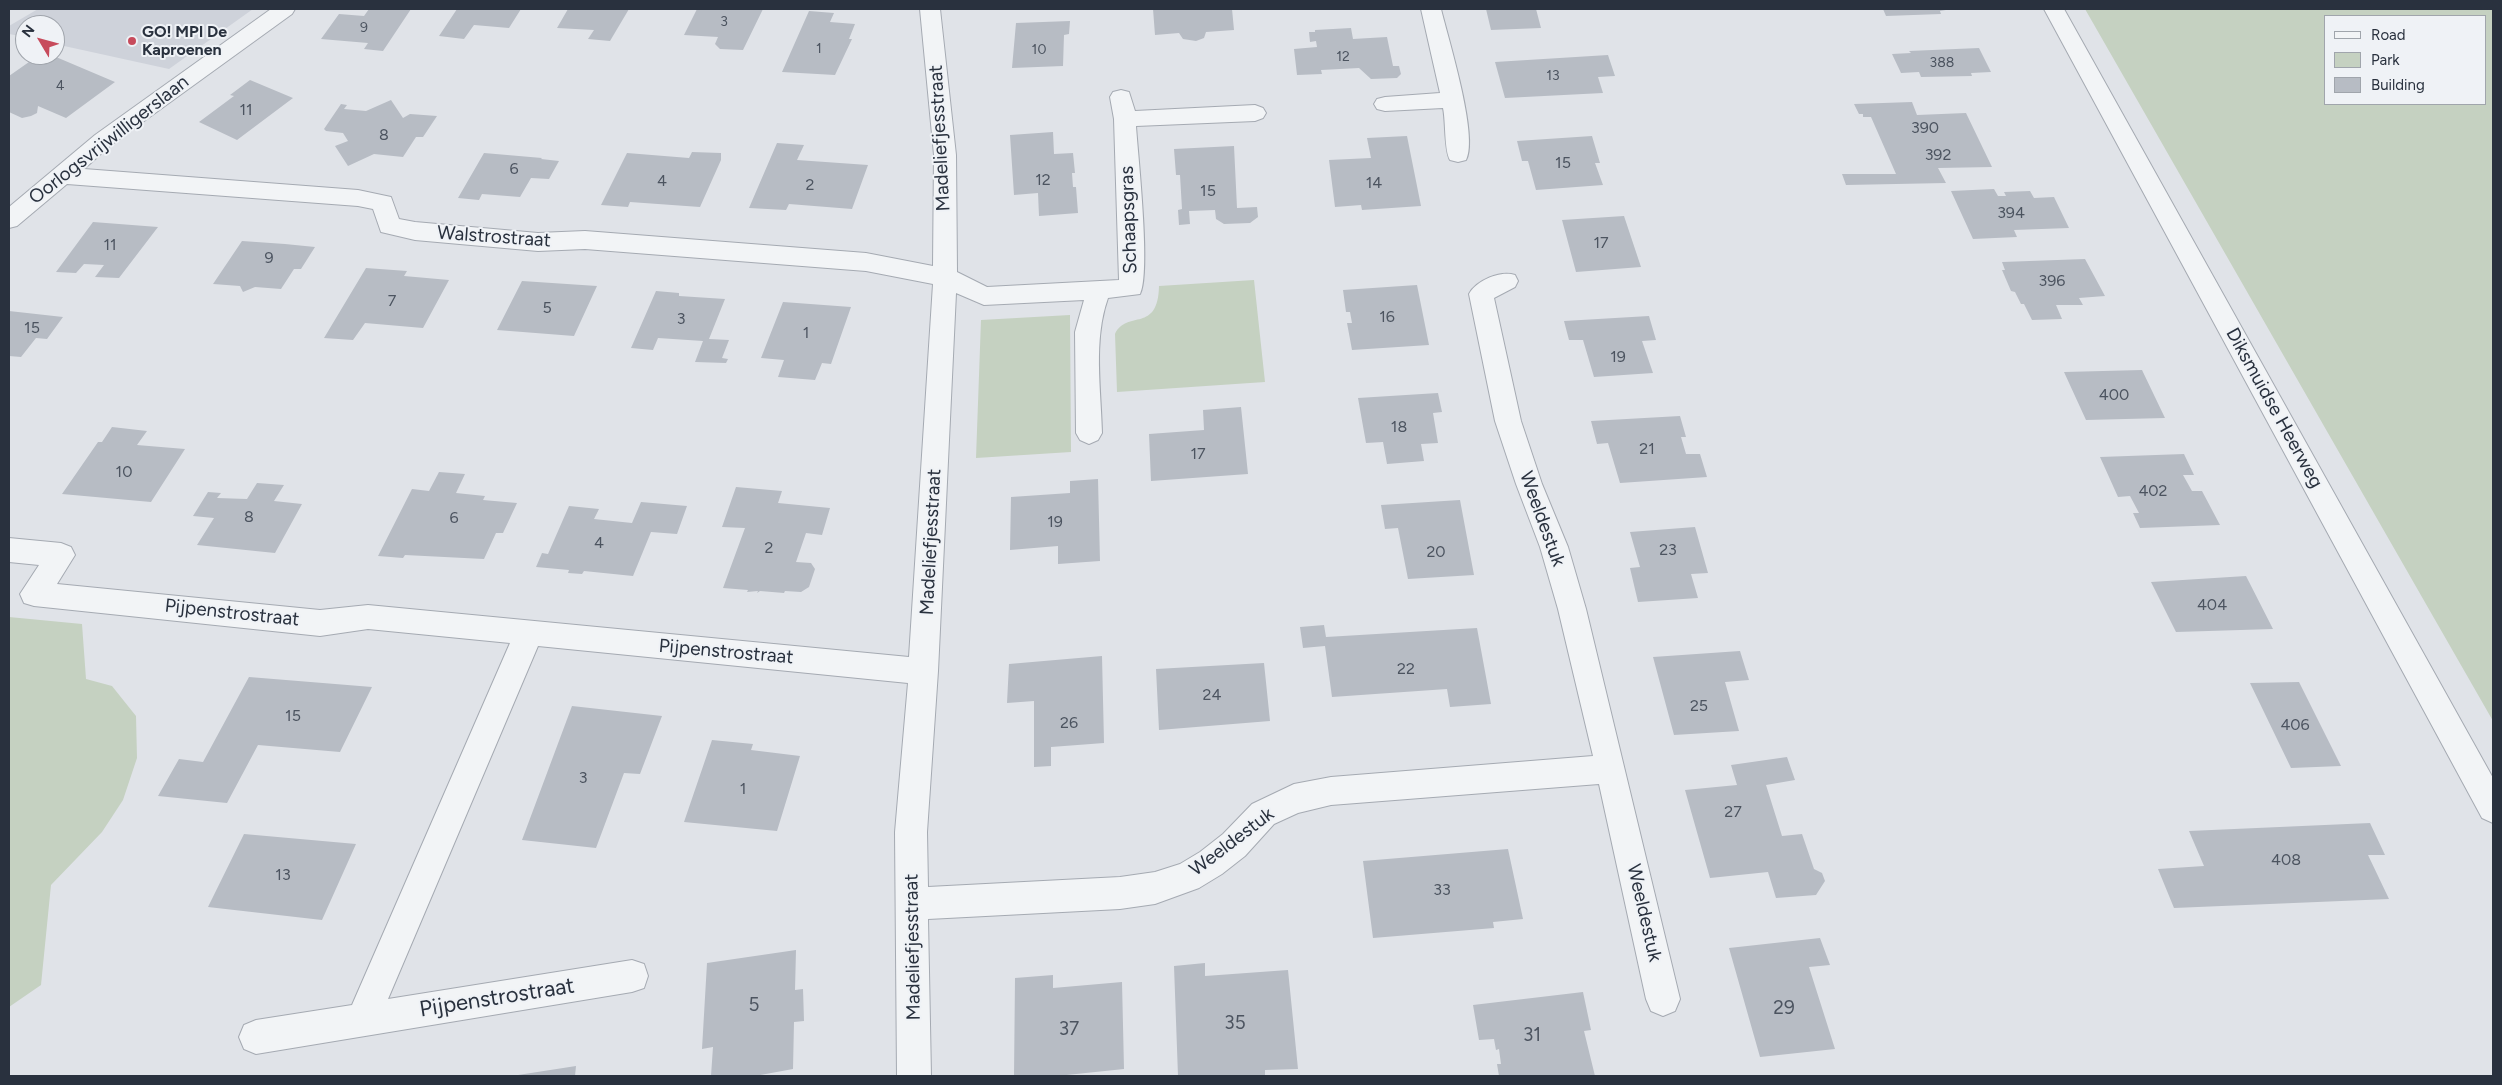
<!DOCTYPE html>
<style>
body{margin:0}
#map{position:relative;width:2502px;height:1085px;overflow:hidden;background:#e0e3e8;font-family:Figtree,sans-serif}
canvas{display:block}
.frame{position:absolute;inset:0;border:10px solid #29313e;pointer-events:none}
.legend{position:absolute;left:2324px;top:15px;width:162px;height:90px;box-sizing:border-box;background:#eff2f6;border:1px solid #a0a5ac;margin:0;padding:6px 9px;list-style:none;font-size:15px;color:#29313e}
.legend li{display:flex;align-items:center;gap:10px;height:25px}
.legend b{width:25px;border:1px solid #a0a5ac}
.north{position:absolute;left:15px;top:15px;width:50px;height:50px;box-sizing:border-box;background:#eff2f6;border:1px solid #a0a5ac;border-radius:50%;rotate:307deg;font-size:14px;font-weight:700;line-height:20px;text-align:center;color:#29313e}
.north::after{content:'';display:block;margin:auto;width:18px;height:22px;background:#c74b5c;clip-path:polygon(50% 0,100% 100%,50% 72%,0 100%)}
</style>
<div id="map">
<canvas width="2502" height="1085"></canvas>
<div class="frame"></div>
<ul class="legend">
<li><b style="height:6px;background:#f2f4f6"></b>Road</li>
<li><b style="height:14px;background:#c5d1c1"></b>Park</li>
<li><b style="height:14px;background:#b7bcc4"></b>Building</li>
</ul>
<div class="north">N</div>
</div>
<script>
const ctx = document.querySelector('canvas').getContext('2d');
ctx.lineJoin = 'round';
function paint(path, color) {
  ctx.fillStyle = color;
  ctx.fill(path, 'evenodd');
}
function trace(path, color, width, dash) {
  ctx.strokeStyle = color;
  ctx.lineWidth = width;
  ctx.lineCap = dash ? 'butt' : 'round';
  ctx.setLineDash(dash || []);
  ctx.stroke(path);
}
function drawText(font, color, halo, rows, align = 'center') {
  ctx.font = font + ' Figtree,sans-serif';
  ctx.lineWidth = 4;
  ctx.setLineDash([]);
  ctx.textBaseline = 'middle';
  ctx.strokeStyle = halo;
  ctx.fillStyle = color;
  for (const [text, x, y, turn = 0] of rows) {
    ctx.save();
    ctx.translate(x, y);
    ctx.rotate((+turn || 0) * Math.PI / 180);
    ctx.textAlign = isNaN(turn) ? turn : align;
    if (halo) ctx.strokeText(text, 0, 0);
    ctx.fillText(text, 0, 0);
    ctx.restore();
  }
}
const built = new Path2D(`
 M38,9h215l-84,60 -114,-25v-19h-30v12l-16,-3v-8z`);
const green = new Path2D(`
 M2085,9h408v712zM2326,16h160v88h-160z
 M1254,280l11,102 -148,10 -2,-58c12,-25 43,0 44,-48z
 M1070,315l1,137 -95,6 5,-138z
 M9,617l73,7 4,55 26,7 24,30 1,42 -14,42 -21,32 -51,53 -10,100 -32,22z`);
const building = new Path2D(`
 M369,9h42l-28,42 -19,-2 4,-6 -47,-4 18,-25 25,2z
 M457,9h64l-12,19 -35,-3 -10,14 -25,-3z
 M568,9h61l-19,32 -22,-2 6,-9 -37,-2z
 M697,9h66l-20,41 -23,-1 -5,-5 3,-7 -34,-2z
 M1153,9h79l2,21 -28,2 -2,6 -8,3 -13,-2 -4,-6 -24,2z
 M1486,9h50l5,19 -50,2z
 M1883,9h63v1l-6,1 1,3 -55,2z
 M809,11l25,2 -4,9 25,2 -6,15h3l-17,36 -53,-3z
 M1070,21l-1,13 -5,1 -1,31 -51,2 4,-45z
 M1351,28l2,11 34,-2 6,29h6l2,8 -4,4 -26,1 -12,-11 -38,2 1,4 -25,1 -3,-26 23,-2 -1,-6 -6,1 -1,-10h6v-2z
 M1979,48l12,24 -20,1 1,3 -51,1 -2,-5 -18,1 -9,-19 19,-1 -2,-2z
 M39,55l15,4 2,-2 59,25 -49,36 -28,-12 -1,7 -6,3 -9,2 -13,-6v-36z
 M1608,55l7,21 -17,1 5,16 -98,5 -10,-36z
 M250,80l43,18 -56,42 -38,-18 35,-26 -4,-1z
 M391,100l12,18 7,-4 27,2 -14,21h-7l-13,20 -29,-3 -26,12 -13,-20 13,-5 -5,-8 -17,-2 -2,-2 17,-25 6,1 -3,4 22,2z
 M1912,102l5,13 49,-2 26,54 -54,1 8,15 -100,2 -4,-11h54l-25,-57h-8v-3h-4l-5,-10z
 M1053,132l1,22 19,-1 2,20h-3l1,14h3l2,26 -39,3 -1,-23 -24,2 -4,-60z
 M1407,136l14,70 -59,4 -1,-5 -26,2 -6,-47 42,-2 -4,-20z
 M1592,136l8,27h-5l8,22 -67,5 -8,-29h-6l-5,-20z
 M777,143l27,2 -7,15 71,5 -16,44 -63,-5 -3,6 -37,-2z
 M1234,146l3,62 20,-1 1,10 -8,6 -26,1 -8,-5 -1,-9 -26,1 1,13 -11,1 -1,-15 4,-1 -2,-34h-4l-2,-26z
 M692,152l29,1v7l-21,47 -70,-5 -2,5 -27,-2 26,-52 62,5z
 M484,153l58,5 -1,1 18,2 -10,18 -18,-1 -11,19 -38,-3 -3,6 -21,-2z
 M1994,189l4,7h8l-2,-4 26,-1 4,7 20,-1 15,31 -55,2 3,7 -44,2 -22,-48z
 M1624,216l17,51 -65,5 -14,-52z
 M93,222l65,5 -39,51 -24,-1 9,-12 -20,-1 -8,9 -20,-1z
 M242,241l43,3 30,3 -14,22h-7l-13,20 -26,-2 -12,5 -3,-6 -27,-2z
 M2085,259l20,37 -26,2 4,7h-27l6,14 -30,1 -8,-16h-3l-6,-12 -4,-1 -9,-21h3l-3,-8z
 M366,268l41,3 -3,5 45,4 -26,48 -58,-5 -12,17 -29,-2z
 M522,281l75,5 -23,50 -77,-6z
 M1417,285l12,60 -77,5 -5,-27h5l-2,-11h-4l-3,-22z
 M656,291l23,2v3l46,3 -16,40 20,1 -7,18 6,1 -2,4 -31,-1 8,-21 -45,-3 -5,12 -22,-2z
 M783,302l68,5 -20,57 -9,-1 -7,17 -37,-3 6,-17 -23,-2z
 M9,311l54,6 -16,22 -11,-1 -15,19 -12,-1z
 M1649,316l7,24 -14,1 11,32 -59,4 -11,-37h-14l-5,-19z
 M2142,370l23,48 -79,2 -22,-48z
 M1438,393l4,19 -9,1 5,30 -17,1 3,17 -37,3 -4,-22 -17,1 -8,-45z
 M1241,407l7,67 -97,7 -2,-47 55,-4 -1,-20z
 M1680,416l6,21h-5l5,17h14l7,23 -87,6 -12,-40 -11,1 -6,-23z
 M112,427l35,4 -10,14 48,4 -34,53 -89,-8 36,-52h4z
 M2184,454l10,21h-11l9,16h10l18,34 -80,3 -7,-15h6l-9,-17 -12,1 -18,-40z
 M439,472l26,2 -9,19 29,3 -2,4 34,3 -14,30h-7l-12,26 -79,-4 -2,3 -25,-2 34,-67 17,2z
 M1098,479l2,82 -42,3v-18l-48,4 1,-53 59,-4v-12z
 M257,483l27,2 -10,16 28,3 -27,49 -78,-8 17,-27 -21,-2 15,-24 13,1 -4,5 30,1z
 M736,487l46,4 -4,12 52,5 -8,27 -16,-2 -10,29 15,1 4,6 -6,18 -8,5 -16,-1 -1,2 -24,-2 -3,2 1,-2 -11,1 1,-2 -25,-2 22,-60 -23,-1z
 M1460,500l14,75 -66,4 -10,-51 -13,1 -4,-24z
 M641,502l46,4 -10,28 -26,-2 -18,44 -49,-5 -2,3 -14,-1 1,-3 -33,-3 6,-14 6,1 21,-48 30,3 -5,10 38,4z
 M1695,527l13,46 -17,1 7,24 -60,4 -8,-34 10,-1 -10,-35z
 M2246,576l27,53 -97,3 -25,-50z
 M1324,625l2,12 151,-9 14,76 -41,3 -3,-18 -115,8 -7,-51 -22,2 -3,-21z
 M1740,651l9,29 -24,2 14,49 -65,4 -21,-78z
 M1102,656l2,87 -53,4v19l-17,1v-66l-27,2 2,-39z
 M1264,663l6,58 -111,9 -3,-61z
 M249,677l123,10 -32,65 -82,-7 -31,58 -69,-7 21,-37 24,3z
 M2299,682l42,84 -50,2 -41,-85z
 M572,706l90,10 -22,58 -16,-1 -28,75 -74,-8z
 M712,740l41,4 -2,6 49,6 -23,75 -93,-9z
 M1787,757l8,23 -29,5 16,51 20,-2 12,35 8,4 3,8 -9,14 -40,3 -8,-26 -58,6 -25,-88 52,-5 -6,-20z
 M2370,823l15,32h-17l21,44 -215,9 -16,-39 46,-3 -15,-35z
 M244,834l112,10 -34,76 -114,-13z
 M1508,849l15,70 -30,3 1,6 -121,10 -10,-77z
 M1820,938l10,27 -21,2 26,82 -75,8 -31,-109z
 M796,950l-1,40 8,-1 1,32 -10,1 -1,47 -38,7h-44l2,-29 -11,2 5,-86z
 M1205,963v13l83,-6 10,99 -33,1v6h-87l-4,-110z
 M1053,975v13l69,-6 2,87 -67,7h-43l1,-98z
 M1583,992l8,38 -7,1 11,45h-96l-2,-12h4l-2,-15 -3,1 -2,-11 -15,1 -6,-35z
 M576,1066l-1,10h-57v-1z`);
const minor = new Path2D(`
 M271,9h24l-3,5 -181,131 -27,24 274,21 33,7 8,22 16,3 123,11 47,-2 281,22 67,13 1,-111 -14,-146h20l16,146 1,117 30,15 132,-7 -5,-161 -4,-22 3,-5 8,-2 8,2 6,19 120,-6 8,3 3,5 -3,5 -8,3 -119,5c2,30 15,148 4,168l-32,4c-15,42 -7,91 -6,135l-4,7 -9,4 -9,-4 -4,-7 -1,-101 9,-32 -100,5 -28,-12 -18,378 -11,161 1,55 192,-10 35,-5 25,-8 20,-12 23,-18 29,-30 42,-20 37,-7 262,-21 -35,-147 -18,-62 -24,-63 -21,-63 -26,-127c7,-13 31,-24 46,-19l3,6 -3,6 -21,11 27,123 21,63 26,63 18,62 94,390 -5,12 -12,5 -12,-5 -5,-12 -47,-215 -268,21 -33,8 -24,11 -29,32 -23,18 -23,14 -44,16 -35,5 -192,10 3,157h-34l-2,-244 13,-149 -370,-37 -150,353 244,-39 12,4 4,12 -4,12 -12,4 -376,62 -12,-5 -5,-12 5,-12 12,-5 96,-15 158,-362 -142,-14 -48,7 -286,-30 -10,-3 -4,-9 19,-29 -30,-3v-24l52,5 10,4 4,8 -18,29 263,26 48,-5 541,52 24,-373 -67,-13 -281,-22 -47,2 -123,-11 -34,-8 -8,-23 -15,-3 -291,-22 -50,42 -8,2v-21l86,-72z
 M1421,9h20c7,29 38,128 25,151l-8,2 -8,-2c-6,-10 -4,-38 -7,-52l-58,3 -8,-2 -3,-5 3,-5 8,-2 55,-4z
 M2044,9h20l429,769v45l-11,-5z`);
const markers = [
 [132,41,5,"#c74b5c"]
];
const farNumbernames = [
 ["3",724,22],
 ["9",364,28],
 ["1",819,49],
 ["10",1039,50],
 ["12",1343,57],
 ["388",1942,63],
 ["13",1553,76],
 ["4",60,86]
];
const farPoinames = [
 ["GO! MPI De",142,32],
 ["Kaproenen",142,50]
];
const numberNames = [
 ["11",246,110],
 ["390",1925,128],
 ["8",384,135],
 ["392",1938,155],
 ["15",1563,163],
 ["6",514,169],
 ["12",1043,180],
 ["4",662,181],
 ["14",1374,183],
 ["2",810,185],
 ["15",1208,191],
 ["394",2011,213],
 ["17",1601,243],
 ["11",110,245],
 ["9",269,258],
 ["396",2052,281],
 ["7",392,301],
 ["5",547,308],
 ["16",1387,317],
 ["3",681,319],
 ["15",32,328],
 ["1",806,333],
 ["19",1618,357],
 ["400",2114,395],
 ["18",1399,427],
 ["21",1647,449],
 ["17",1198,454],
 ["10",124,472],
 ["402",2153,491],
 ["8",249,517],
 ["6",454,518],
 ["19",1055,522],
 ["4",599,543],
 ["2",769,548],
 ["23",1668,550],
 ["20",1436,552],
 ["404",2212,605],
 ["22",1406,669],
 ["24",1212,695],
 ["25",1699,706],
 ["15",293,716],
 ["26",1069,723],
 ["406",2295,725],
 ["3",583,778],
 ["1",743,789],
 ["27",1733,812],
 ["408",2286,860],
 ["13",283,875],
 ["33",1442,890]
];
const streetNames = [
 ["Madeliefjesstraat",940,138,-93],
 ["Oorlogsvrijwilligerslaan",109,140,-38],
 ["Schaapsgras",1129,220,-92],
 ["Walstrostraat",494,237,4],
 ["Diksmuidse Heerweg",2274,408,61],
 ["Weeldestuk",1542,519,70],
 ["Madeliefjesstraat",931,542,-87],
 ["Pijpenstrostraat",232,613,6],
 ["Pijpenstrostraat",726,652,5],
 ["Weeldestuk",1232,842,-37],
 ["Weeldestuk",1644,913,77],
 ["Madeliefjesstraat",913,947,-91]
];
const nearNumbernames = [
 ["5",754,1005],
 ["29",1784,1008],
 ["35",1235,1023],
 ["37",1069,1029],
 ["31",1532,1035]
];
const nearStreetnames = [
 ["Pijpenstrostraat",497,998,-9]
];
paint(built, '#ced2da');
paint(green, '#c5d1c1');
paint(building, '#b7bcc4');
trace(minor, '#a5aab2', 2);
paint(minor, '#f2f4f6');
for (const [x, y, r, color] of markers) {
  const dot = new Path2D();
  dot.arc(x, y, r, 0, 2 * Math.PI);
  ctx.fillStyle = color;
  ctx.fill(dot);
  trace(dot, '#eff2f6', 2);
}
drawText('14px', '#4c5460', null, farNumbernames);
drawText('bold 16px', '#29313e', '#eff2f6', farPoinames, 'left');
drawText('16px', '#4c5460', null, numberNames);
drawText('19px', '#29313e', '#eff2f6', streetNames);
drawText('19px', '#4c5460', null, nearNumbernames);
drawText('22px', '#29313e', '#eff2f6', nearStreetnames);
</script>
